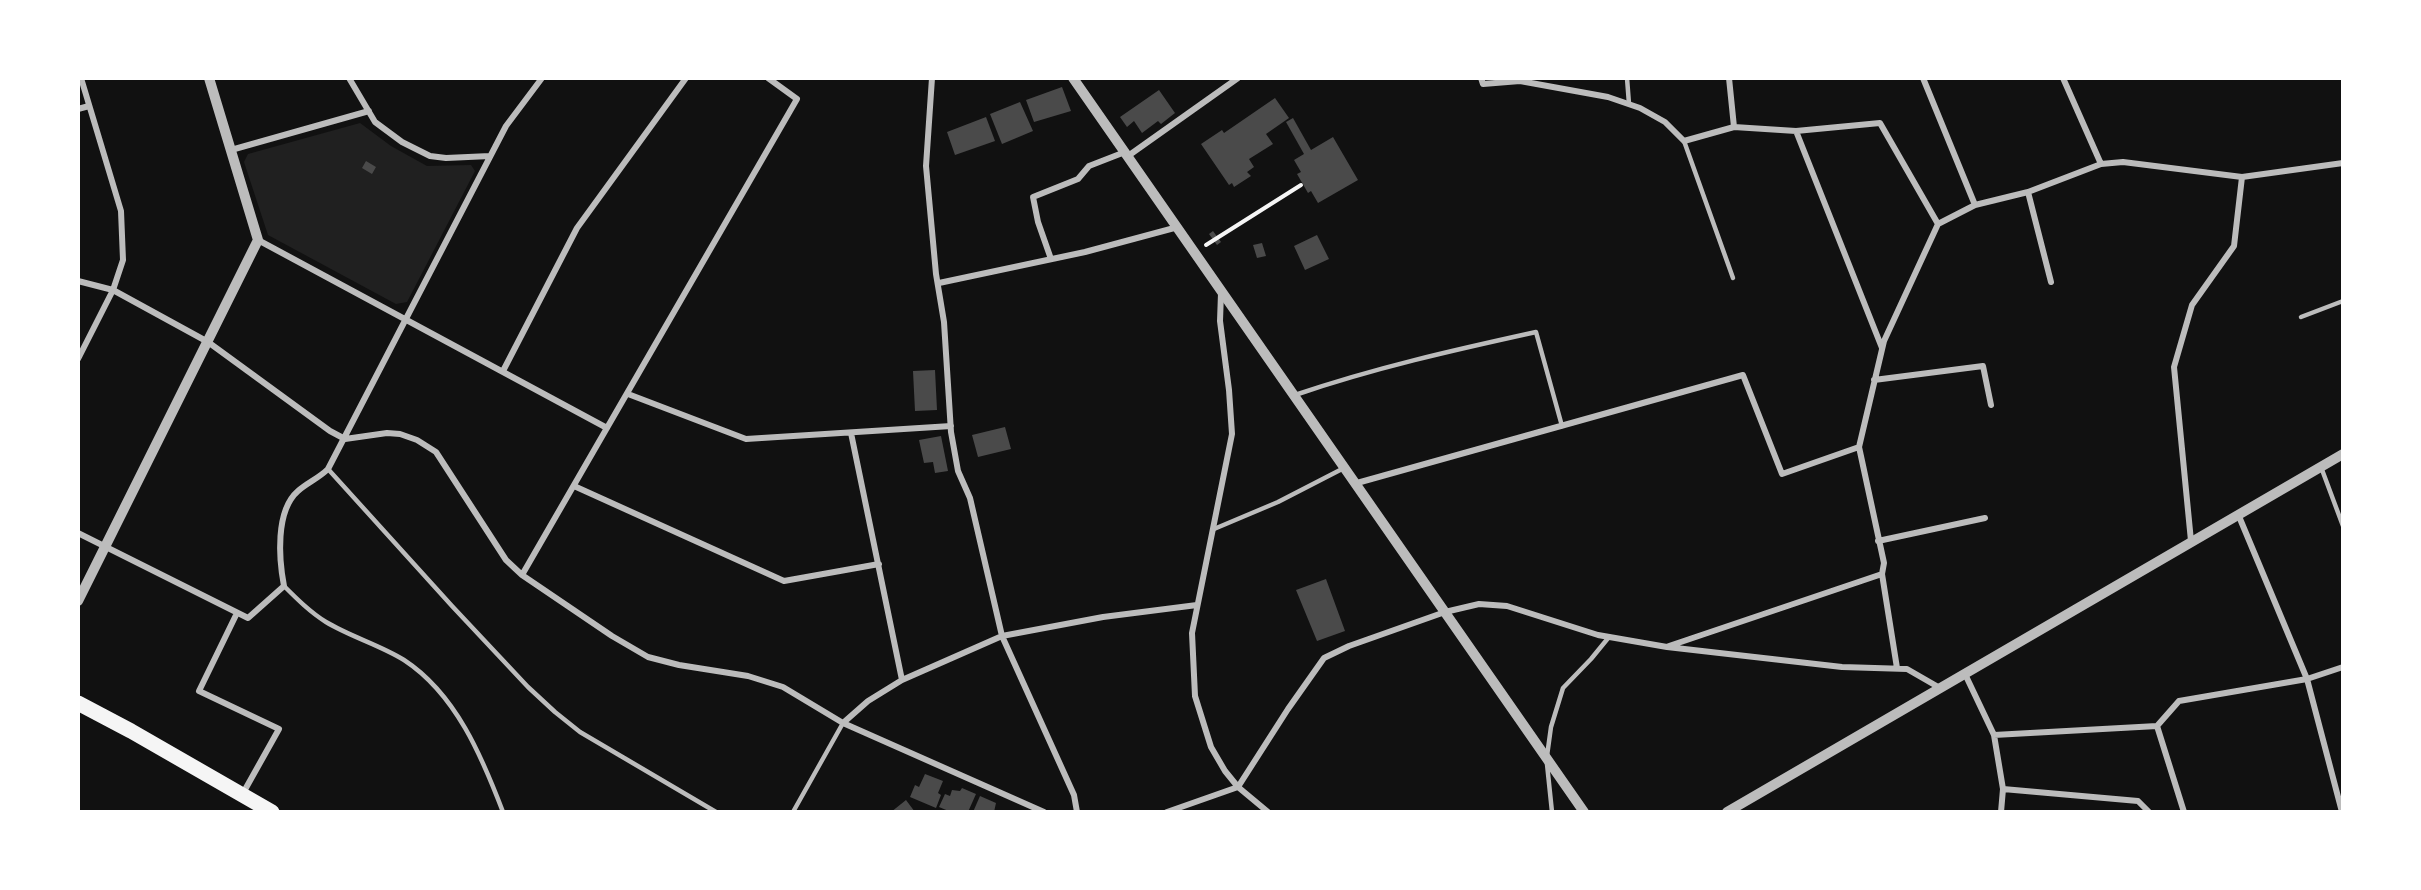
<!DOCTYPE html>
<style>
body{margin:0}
#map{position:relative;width:2421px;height:890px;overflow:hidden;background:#111;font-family:"Space Grotesk",sans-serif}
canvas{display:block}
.frame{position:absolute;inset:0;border:80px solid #fff;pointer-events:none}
</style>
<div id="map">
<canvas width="2421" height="890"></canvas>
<div class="frame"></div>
</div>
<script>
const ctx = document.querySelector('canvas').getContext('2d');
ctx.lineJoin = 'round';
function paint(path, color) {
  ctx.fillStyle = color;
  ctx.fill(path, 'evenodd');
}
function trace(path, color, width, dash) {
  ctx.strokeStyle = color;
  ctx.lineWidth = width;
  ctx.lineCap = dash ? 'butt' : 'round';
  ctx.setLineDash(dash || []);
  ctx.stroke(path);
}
const green = new Path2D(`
 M360,123l31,23 36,20 44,-1 4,6 -68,131 -11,2 -128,-69 -24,-73 4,-8z`);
const building = new Path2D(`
 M1062,87l9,24 -37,11 -8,-22z
 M1159,90l16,23 -14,11 -3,-3 -16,12 -8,-12 -7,6 -7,-10z
 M1275,98l14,20 -23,16 7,10 -24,15 5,8 -7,5 4,4 -17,11 -2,-4 -3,2 -28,-41 21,-14 2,3z
 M1020,102l13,29 -31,13 -12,-30z
 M986,117l9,24 -40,14 -8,-23z
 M1293,118l18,32 22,-13 25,43 -40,23 -7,-12 -3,2 -11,-19 4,-2 -7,-12 10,-6 -18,-32z
 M366,161l10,6 -4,7 -10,-6z
 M1213,231l8,11 -4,3 -8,-11z
 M1317,235l12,24 -24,11 -11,-24z
 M1262,243l4,13 -9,2 -4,-13z
 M935,370l2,40 -22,1 -2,-40z
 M1005,427l6,22 -33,8 -6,-22z
 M941,436l7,35 -13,2 -2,-11 -9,1 -5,-23z
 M1326,579l19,52 -28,10 -21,-51z
 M925,774l18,7 -5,12 3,2 -5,13 -26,-11 5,-12 4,2z
 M962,788l14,6 -8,18h-17l-12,-5 6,-13 5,2 2,-6 8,1z
 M980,796l16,7 -2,9h-21z
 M906,800l9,12h-24z`);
const path = new Path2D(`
 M1206,245l95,-60`);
const service = new Path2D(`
 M1627,78l2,26
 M1684,141l49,137
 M2301,317l42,-16
 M1295,395c79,-27 159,-45 241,-63l26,94
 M2321,467l22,59
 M328,469l124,137 76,81 27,25 25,20 136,80
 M1214,529l64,-27 66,-34
 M284,586c13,13 26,26 42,36 25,15 54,23 78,38 52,34 78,97 99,152
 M1547,756l4,-29 12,-39 28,-29 18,-22
 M1547,764l5,48
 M793,812l50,-89`);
const minor = new Path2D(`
 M349,78l26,44 27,20 28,14 16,2 44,-2
 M932,78l-6,88 10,108 8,48 7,110 7,39 12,27 32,138 72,159 3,17
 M1481,78l2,6 37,-3 88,16 32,11 25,14 19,19 50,-14 62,4 84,-8 58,101
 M1729,78l5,49
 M1923,78l52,127
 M2063,78l38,86
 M78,109l11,-3
 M1796,131l86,217
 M231,150l138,-39
 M1128,156l110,-78
 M2028,192l23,90
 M258,240l349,188
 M1051,259l-13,-37 -5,-25 45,-18 11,-13 36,-14
 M78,281l35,9 95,52 122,89 15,8 42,-6 13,1 17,6 19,12 70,108 16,15 90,61 36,21 31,8 69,11 35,11 60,36 201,89
 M939,283l146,-31 93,-25
 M1221,293l-1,28 9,69 3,44 -40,199 3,63 16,51 14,24 13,16 30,25
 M78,359l35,-69 10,-30 -2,-49 -40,-133
 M503,371l74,-143 109,-150
 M1874,380l109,-14 8,39
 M628,394l118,45 205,-13
 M851,433l51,247
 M1357,483l386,-108 39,99 77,-27
 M574,486l210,95 95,-17
 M2238,514l69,165 35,133
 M78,533l170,85 36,-32c-5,-26 -9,-75 14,-95 9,-8 21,-13 30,-22l178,-343 36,-48
 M1878,541l107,-23
 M2191,541l-17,-174 18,-62 42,-59 8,-69
 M522,575l275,-476 -29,-21
 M237,613l-38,78 80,38 -37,66
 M1669,646l213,-72
 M1897,668l-15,-94 2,-11 -25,-116 25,-106 54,-117 37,-19 53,-13 73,-28 22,-2 119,15 101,-14
 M1965,674l29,61 9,54 -2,23
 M843,723l25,-22 34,-21 100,-44 101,-19 94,-12
 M1994,735l163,-9
 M2003,789l135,12 11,11
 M1167,812l71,-25 50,-78 36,-51 25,-12 96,-34 34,-8 28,2 91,29 69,12 175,20 65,2 33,19
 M2184,812l-27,-86 22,-25 128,-22 36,-12`);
const tertiary = new Path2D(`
 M1073,78l511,734
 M78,601l180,-361 -49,-162
 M1727,812l616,-358`);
const primary = new Path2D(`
 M78,703l53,28 141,81`);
paint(green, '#202020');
paint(building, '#4a4a4a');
trace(path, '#f5f5f5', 4);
trace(service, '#bcbcbc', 4.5);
trace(minor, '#bcbcbc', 6);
trace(tertiary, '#bcbcbc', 10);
trace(primary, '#f5f5f5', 15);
</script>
